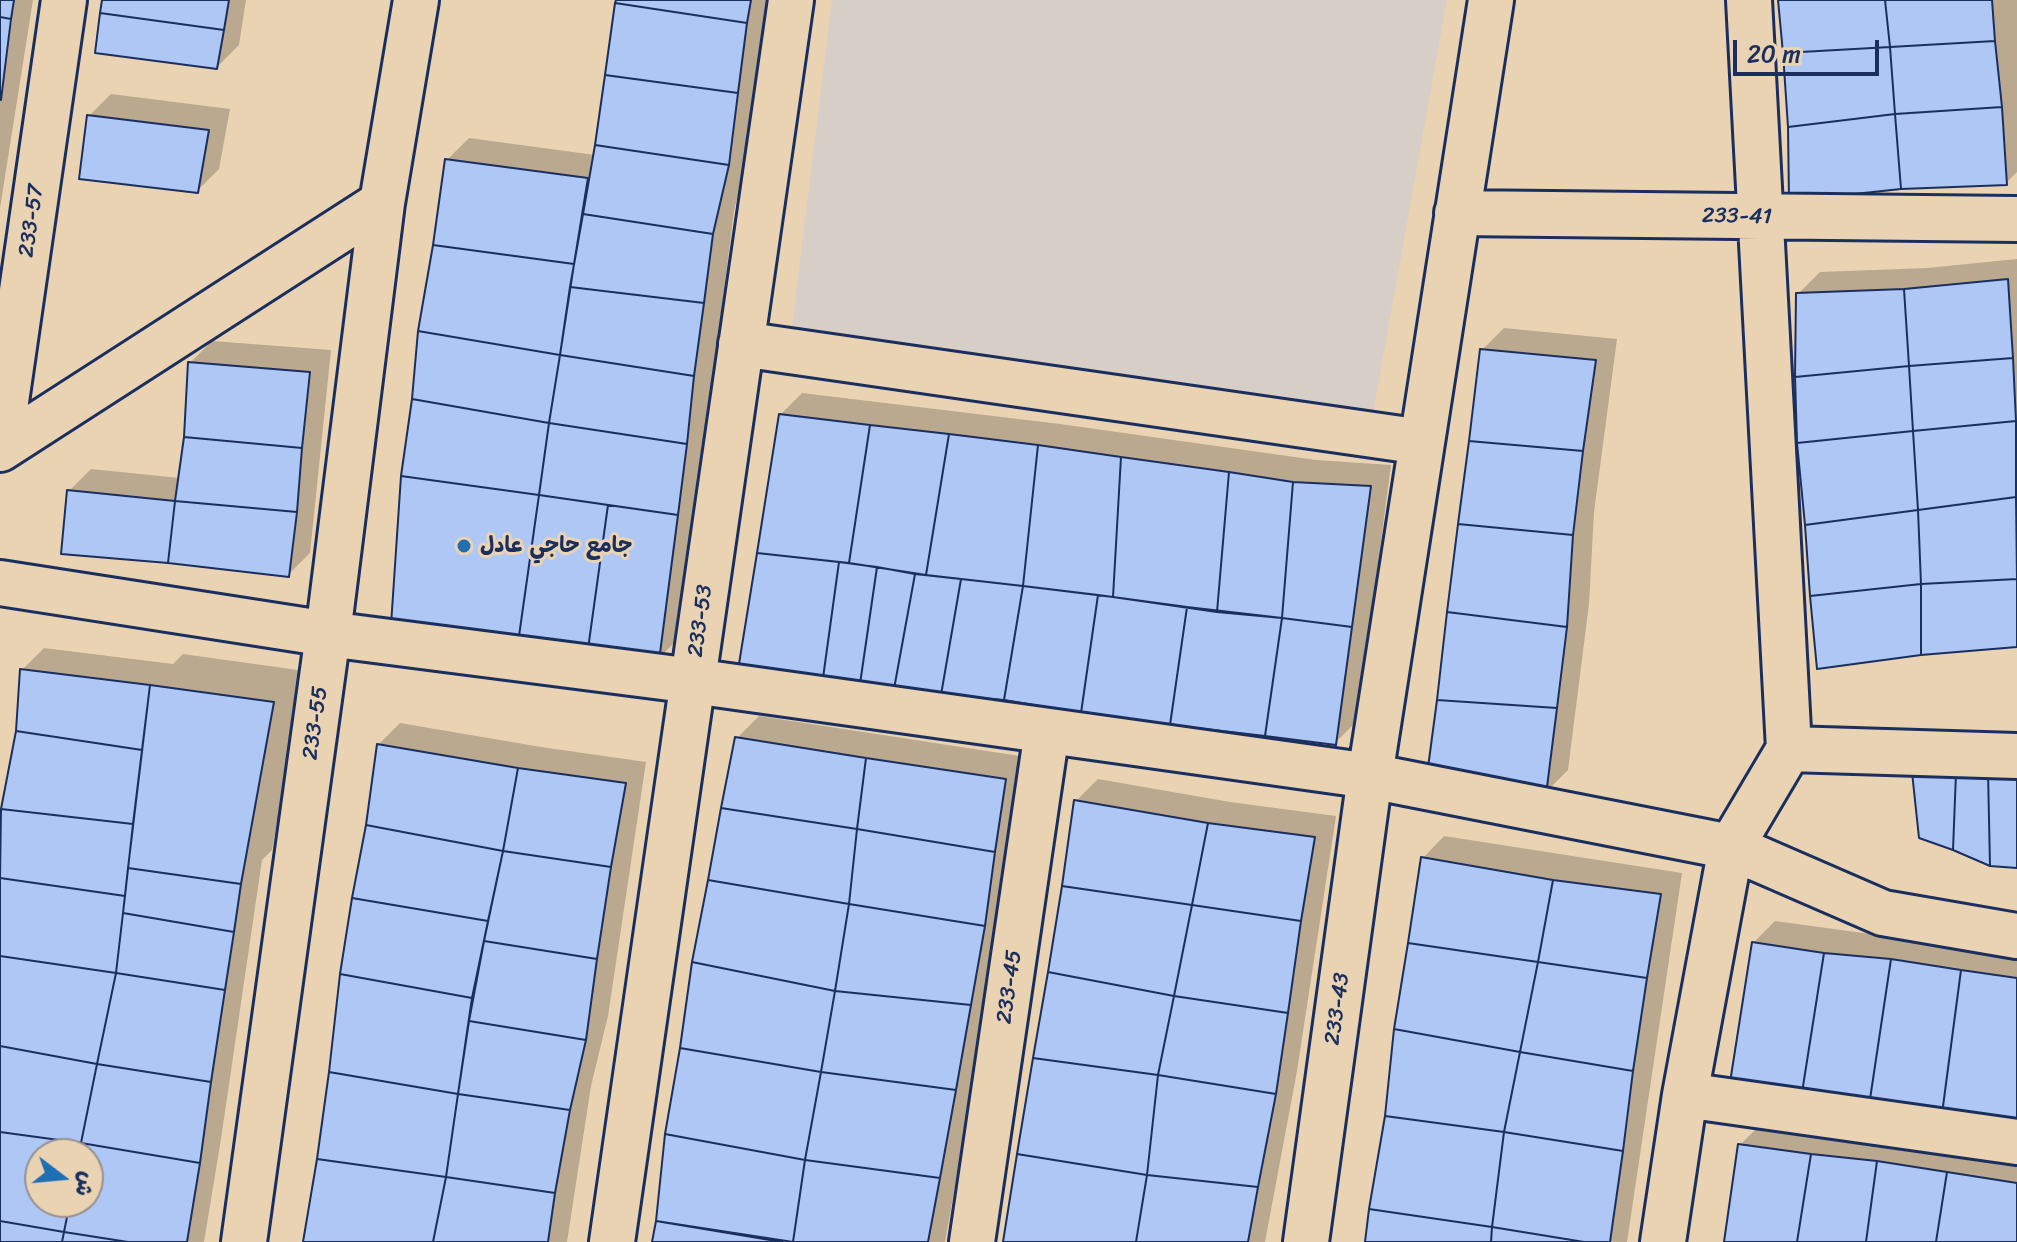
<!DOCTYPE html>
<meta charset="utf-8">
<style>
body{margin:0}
#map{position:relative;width:2017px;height:1242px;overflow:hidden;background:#e9d3b3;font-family:Sriracha,"Playpen Sans Arabic",sans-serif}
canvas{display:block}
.north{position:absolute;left:24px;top:1138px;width:80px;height:80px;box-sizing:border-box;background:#e9d3b3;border:2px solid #979191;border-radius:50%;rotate:106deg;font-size:22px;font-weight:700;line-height:32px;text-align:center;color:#1b2f5e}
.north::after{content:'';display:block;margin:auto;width:28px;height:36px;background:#1f6fb2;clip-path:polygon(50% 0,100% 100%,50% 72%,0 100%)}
.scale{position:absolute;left:1733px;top:40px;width:146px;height:36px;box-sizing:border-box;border:4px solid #1b2f5e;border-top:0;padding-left:10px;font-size:24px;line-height:28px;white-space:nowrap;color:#1b2f5e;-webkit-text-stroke:6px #e9d3b3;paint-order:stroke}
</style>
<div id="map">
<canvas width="2017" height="1242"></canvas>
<div class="north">ش</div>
<div class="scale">20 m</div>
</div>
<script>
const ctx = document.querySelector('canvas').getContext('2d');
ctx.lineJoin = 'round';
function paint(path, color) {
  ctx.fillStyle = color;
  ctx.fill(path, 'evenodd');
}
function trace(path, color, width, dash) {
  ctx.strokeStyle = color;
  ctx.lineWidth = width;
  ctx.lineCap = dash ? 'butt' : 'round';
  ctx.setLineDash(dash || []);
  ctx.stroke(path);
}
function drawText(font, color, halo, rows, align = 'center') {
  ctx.font = font + ' Sriracha,"Playpen Sans Arabic",sans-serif';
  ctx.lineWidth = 6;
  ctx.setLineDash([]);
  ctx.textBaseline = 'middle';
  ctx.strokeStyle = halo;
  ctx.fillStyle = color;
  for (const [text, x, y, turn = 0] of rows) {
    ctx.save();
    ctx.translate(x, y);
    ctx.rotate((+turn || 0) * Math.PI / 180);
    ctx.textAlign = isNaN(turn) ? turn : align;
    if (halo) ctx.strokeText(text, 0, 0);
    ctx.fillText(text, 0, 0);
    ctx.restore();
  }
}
const built = new Path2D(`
 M832,0h615l-74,413 -581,-87z`);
const shadow = new Path2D(`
 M0,0h33l-33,208z
 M104,0h142l-7,45 -22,22z
 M617,0h153l-20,142 -16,69 -54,426 -22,22 -140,-18 -71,-481 22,-22 126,17z
 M1780,0h237v172l-11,11 -216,-57z
 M111,94l119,15 -11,60 -22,22 -108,-75z
 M2017,259v386l-219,-351 22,-22 107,-4z
 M1504,328l113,11 -23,173 -5,92 -21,166 -22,22 -64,-442z
 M212,341l119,9 -21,203 -22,22 -219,-84 22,-22 89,9 10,-115z
 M802,393l258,31 256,36 75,5 -34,256 -22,22 -331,-45 -264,-29 40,-254z
 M44,648l129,16 10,-10 122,17 -33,179 -10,10 -41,279 -17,103h-204v-397l3,-36 15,-78 4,-61zM40,1154h48v48h-48z
 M759,716l267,41 -20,145 -61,340h-291l4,-21 9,-87 70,-396z
 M400,723l141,24 105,15 -38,254 -17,70 -24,156h-262l73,-497z
 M1098,779l132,23 106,14 -39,255 -32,171h-261l72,-441z
 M1444,836l238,37 -55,369h-260l56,-384z
 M1775,921l242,33v173l-264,-184z
 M1762,1123l255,36v83h-292l15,-97z`);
const building = new Path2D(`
 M0,0h14l-3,19 -11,-2z
 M102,0h127l-5,30 -124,-17z
 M616,0h135l-4,23 -132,-20z
 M1778,0h107l5,47 -107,6z
 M1885,0h107l3,41 -105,6z
 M615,3l132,20 -9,70 -133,-18z
 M100,13l124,17 -7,39 -122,-16z
 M0,17l11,2 -10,81h-1z
 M1995,41l7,66 -107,7 -5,-67z
 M1890,47l5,67 -107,13 -5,-74z
 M605,75l133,18 -9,72 -134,-20z
 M2002,107l5,78 -106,4 -6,-75z
 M1895,114l6,75 -112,12 -1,-74z
 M87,115l122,15 -11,63 -119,-14z
 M595,145l134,20 -16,69 -130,-20z
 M445,159l143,19 -14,86 -141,-19z
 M583,214l130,20 -9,69 -134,-16z
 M433,245l141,19 -14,91 -142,-24z
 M2008,279l5,79 -104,8 -5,-77z
 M570,287l134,16 -10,73 -134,-21z
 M1904,289l5,77 -114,11 1,-84z
 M418,331l142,24 -11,68 -137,-24z
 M1480,349l116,11 -13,91 -114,-10z
 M560,355l134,21 -7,68 -138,-21z
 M2013,358l3,63 -103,10 -4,-65z
 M188,362l122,10 -8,76 -118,-11z
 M1909,366l4,65 -116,12 -2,-66z
 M412,399l137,24 -10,72 -138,-19z
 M779,414l91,11 -21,138 -92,-10z
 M2016,421v76l-98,13 -5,-79z
 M549,423l138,21 -9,71 -139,-20z
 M870,425l79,9 -23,141 -77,-12z
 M1913,431l5,79 -113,15 -8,-82z
 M949,434l89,11 -15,141 -97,-11z
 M184,437l118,11 -5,64 -122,-11z
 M1469,441l114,10 -10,84 -115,-11z
 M1038,445l83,12 -8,140 -90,-11z
 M1121,457l108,15 -12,140 -104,-15z
 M1229,472l64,10 -11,136 -65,-6z
 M401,476l138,19 -21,148 -127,-18z
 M1293,482l78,4 -19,141 -70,-9z
 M67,490l108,11 -7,62 -107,-9z
 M539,495l69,10 -20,144 -70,-6z
 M2016,497l1,82 -96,5 -3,-74z
 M175,501l122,11 -8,65 -121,-14z
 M608,505l70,10 -19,146 -71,-12z
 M1918,510l3,74 -111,12 -5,-71z
 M1458,524l115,11 -6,92 -120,-15z
 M757,553l82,9 -16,116 -85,-8z
 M839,562l38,5 -17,117 -37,-6z
 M877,567l38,7 -21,115 -34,-5z
 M915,574l46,5 -20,116 -47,-6z
 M961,579l62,7 -19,114 -63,-5z
 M2017,579v68l-96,8v-71z
 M1921,584v71l-104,14 -7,-73z
 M1023,586l75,9 -17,118 -77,-13z
 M1098,595l89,12 -17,118 -89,-12z
 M1187,607l95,11 -17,118 -95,-11z
 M1447,612l120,15 -10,81 -120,-8z
 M1282,618l70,9 -16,118 -71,-9z
 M20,669l130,16 -8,65 -126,-19z
 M150,685l124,17 -33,182 -113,-16z
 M1437,700l120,8 -11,87 -119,-20z
 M16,731l126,19 -9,74 -132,-15z
 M735,737l131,21 -9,71 -136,-21z
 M377,744l141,24 -15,83 -137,-26z
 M866,758l140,21 -11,73 -138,-23z
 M518,768l108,15 -15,84 -108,-16z
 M2017,768v100l-27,-2 -2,-95z
 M1988,771l2,95 -37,-16 3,-77z
 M1912,772l44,1 -3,77 -34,-12z
 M1074,800l134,23 -16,82 -130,-19z
 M721,808l136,21 -8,75 -141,-24z
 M1,809l132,15 -8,72 -125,-18z
 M1208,823l107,14 -14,84 -109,-16z
 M366,825l137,26 -15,70 -136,-23z
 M857,829l138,23 -10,74 -136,-22z
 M503,851l108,16 -14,92 -113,-18z
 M1421,857l132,23 -15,82 -130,-19z
 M128,868l113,16 -7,48 -111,-19z
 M0,878l125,18 -9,77 -116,-17z
 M708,880l141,24 -14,87 -143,-29z
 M1553,880l108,14 -14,84 -109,-16z
 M1062,886l130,19 -18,91 -126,-24z
 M352,898l136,23 -16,77 -132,-24z
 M849,904l136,22 -14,79 -136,-14z
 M1192,905l109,16 -13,92 -114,-17z
 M123,913l111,19 -9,58 -109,-17z
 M484,941l113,18 -11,81 -117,-19z
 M1752,942l72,11 -23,146 -72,-10z
 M1408,943l130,19 -18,90 -126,-23z
 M1824,953l67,6 -22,147 -68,-7z
 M0,956l116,17 -19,91 -97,-18z
 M1891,959l70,11 -19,144 -73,-8z
 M692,962l143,29 -14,81 -141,-24z
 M1538,962l109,16 -14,93 -113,-19z
 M1961,970l56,8v146l-75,-10z
 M1048,972l126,24 -16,79 -125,-17z
 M116,973l109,17 -14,92 -114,-18z
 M340,974l132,24 -14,96 -129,-22z
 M835,991l136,14 -15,85 -135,-18z
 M1174,996l114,17 -12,81 -118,-19z
 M469,1021l117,19 -16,70 -112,-16z
 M1394,1029l126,23 -16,80 -119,-16z
 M0,1046l97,18 -16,79 -81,-11z
 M680,1048l141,24 -16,88 -140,-26z
 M1520,1052l113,19 -10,80 -119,-19z
 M1033,1058l125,17 -11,100 -130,-21z
 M97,1064l114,18 -11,81 -119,-20z
 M329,1072l129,22 -12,83 -129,-18z
 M821,1072l135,18 -16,88 -135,-18z
 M1158,1075l118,19 -18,93 -111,-12z
 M458,1094l112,16 -15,83 -109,-16z
 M1385,1116l119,16 -12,95 -123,-18z
 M0,1132l81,11 -2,11h-39v48h30l-6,30 -64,-11z
 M1504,1132l119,19 -13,91h-26l-92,-15z
 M665,1134l140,26 -12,82 -137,-21z
 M81,1143l119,20 -13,79h-59l-64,-10 6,-30h18v-48h-9z
 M1738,1144l73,10 -14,88h-73z
 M1017,1154l130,21 -11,67h-133z
 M1811,1154l66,7 -11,81h-69z
 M317,1159l129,18 -13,65h-130z
 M805,1160l135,18 -12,64h-135z
 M1877,1161l70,11 -11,70h-70z
 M1947,1172l70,11v59h-81z
 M1147,1175l111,12 -10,55h-112z
 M446,1177l109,16 -7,49h-115z
 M1369,1209l123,18 -1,15h-126z
 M0,1221l64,11 -2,10h-62z
 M656,1221l126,21h-130z
 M1492,1227l92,15h-93z
 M64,1232l64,10h-66z`);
const minor = new Path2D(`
 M1457,213l560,6
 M741,344l681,98
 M0,443l64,-443
 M0,449l382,-246
 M0,583l328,51 365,47 677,95 361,71 152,66 134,23
 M1789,749l228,7
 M1685,1095l332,47
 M244,1242l84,-608 54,-431 34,-203
 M612,1242l179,-1242
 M972,1242l75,-511
 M1306,1242l64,-466 121,-776
 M1663,1242l22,-147 46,-248 58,-98 -40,-749`);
const markers = [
 [464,546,8,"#1f6fb2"]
];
const streetNames = [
 ["233-41",1737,217,1],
 ["233-57",32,221,-82],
 ["233-53",701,621,-82],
 ["233-55",316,723,-82],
 ["233-45",1010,987,-82],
 ["233-43",1338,1009,-82]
];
const poiNames = [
 ["جامع حاجي عادل",480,546]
];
paint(built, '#d7cfc7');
paint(shadow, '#0003');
paint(building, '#aec7f5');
trace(building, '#1b2f5e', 2);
trace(minor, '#1b2f5e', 50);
trace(minor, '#e9d3b3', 44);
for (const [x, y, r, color] of markers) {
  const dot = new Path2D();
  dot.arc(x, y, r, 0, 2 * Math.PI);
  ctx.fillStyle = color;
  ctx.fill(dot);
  trace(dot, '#e9d3b3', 3);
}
drawText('22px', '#1b2f5e', '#e9d3b3', streetNames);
drawText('bold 22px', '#1b2f5e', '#e9d3b3', poiNames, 'left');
</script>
